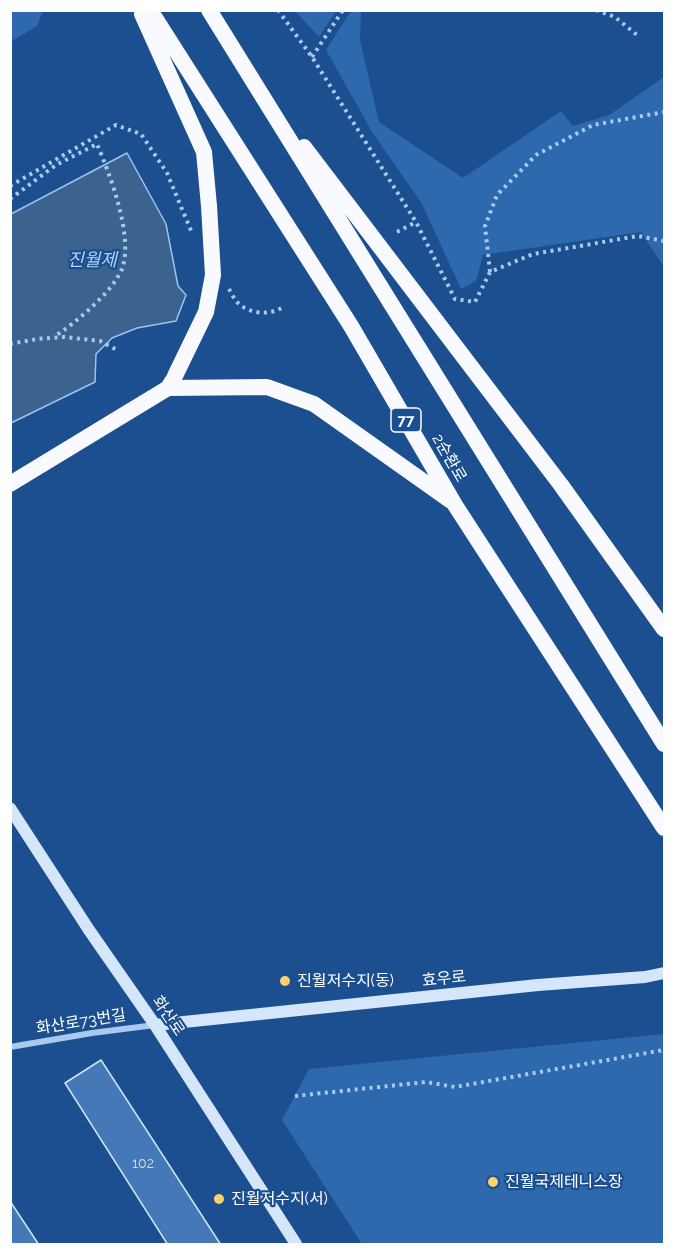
<!DOCTYPE html>
<meta charset="utf-8">
<style>
body{margin:0}
#map{position:relative;width:675px;height:1255px;overflow:hidden;background:#1b4f8f;font-family:Raleway,sans-serif}
canvas{display:block}
.frame{position:absolute;inset:0;border:12px solid #fff;pointer-events:none}
</style>
<div id="map">
<canvas width="675" height="1255"></canvas>
<div class="frame"></div>
</div>
<script>
const ctx = document.querySelector('canvas').getContext('2d');
ctx.lineJoin = 'round';
function paint(path, color) {
  ctx.fillStyle = color;
  ctx.fill(path, 'evenodd');
}
function trace(path, color, width, dash) {
  ctx.strokeStyle = color;
  ctx.lineWidth = width;
  ctx.lineCap = dash ? 'butt' : 'round';
  ctx.setLineDash(dash || []);
  ctx.stroke(path);
}
function drawText(font, color, halo, rows, align = 'center') {
  ctx.font = font + ' Raleway,"Noto Sans KR",sans-serif';
  ctx.lineWidth = 4.5;
  ctx.setLineDash([]);
  ctx.textBaseline = 'middle';
  ctx.strokeStyle = halo;
  ctx.fillStyle = color;
  for (const [text, x, y, turn = 0] of rows) {
    ctx.save();
    ctx.translate(x, y);
    ctx.rotate((+turn || 0) * Math.PI / 180);
    ctx.textAlign = isNaN(turn) ? turn : align;
    if (halo) ctx.strokeText(text, 0, 0);
    ctx.fillText(text, 0, 0);
    ctx.restore();
  }
}
const green = new Path2D(`
 M11,10h32v1l-6,15 -26,16z
 M295,11h41l-17,26z
 M351,11h10l-1,29 19,82 84,56 98,-67 12,15 36,-11 55,-38v190l-23,-35 -158,23 -7,26 -15,8 -39,-85 -50,-72 -46,-82z
 M664,1034v210h-302l-80,-124 27,-51z`);
const water = new Path2D(`
 M127,153l39,71 12,62 8,9 -10,26 -39,7 -25,10 -16,16 -1,28 -84,41v-209z`);
const building = new Path2D(`
 M101,1060l120,185h-53l-103,-162z
 M10,1201l29,44h-29z`);
const path = new Path2D(`
 M278,10l34,47 104,165 39,77 20,3 15,-30 43,-18 105,-18 26,5
 M596,10l19,7 22,18
 M312,57l31,-47
 M10,186l106,-61 25,9 26,39 25,60
 M10,199l46,-34 41,-21c13,31 37,93 25,125 -11,25 -46,53 -68,68
 M397,232l19,-10
 M490,272l-5,-46 12,-31 39,-40 57,-30 71,-13
 M229,289c3,5 6,12 11,16 14,10 31,10 45,1
 M10,344l27,-5 27,-2 36,4 17,9
 M295,1096l131,-14 29,5 209,-37`);
const minor = new Path2D(`
 M10,1047l82,-14 63,-8`);
const secondary = new Path2D(`
 M10,808l79,122 66,95 141,219
 M155,1025l383,-40 107,-8 19,-4`);
const trunk = new Path2D(`
 M150,10l201,316 104,179 209,323
 M209,10l455,734
 M142,14l62,138 5,54
 M304,147l257,338 103,144
 M168,388l99,-1 47,17 137,97
 M10,484l158,-96 5,-8`);
const trunkBridge = new Path2D(`
 M175,376l31,-64 7,-37 -4,-69`);
const markers = [
 [285,981,6,"#ffd166"],
 [493,1182,6,"#ffd166"],
 [219,1199,6,"#ffd166"]
];
const numberNames = [
 ["102",143,1164]
];
const shields = [
 [406,420,30]
];
const shieldNames = [
 ["77",406,420]
];
const streetNames = [
 ["2순환로",449,458,60],
 ["효우로",444,979,-6],
 ["화산로",168,1016,56],
 ["화산로73번길",81,1022,-9]
];
const poiNames = [
 ["진월저수지(동)",297,981],
 ["진월국제테니스장",505,1182],
 ["진월저수지(서)",231,1199]
];
const waterNames = [
 ["진월제",92,261]
];
paint(green, '#2e69ad');
paint(water, '#3c6290');
trace(water, '#9cc4f0', 1.5);
paint(building, '#4478b7');
trace(building, '#cfe3fa', 1.5);
trace(path, '#a9c9ee', 4, [3, 4.5]);
trace(minor, '#a9c9ee', 6);
trace(secondary, '#d6e6fa', 12);
trace(trunk, '#f8faff', 16);
trace(trunkBridge, '#f8faff', 16);
for (const [x, y, r, color] of markers) {
  const dot = new Path2D();
  dot.arc(x, y, r, 0, 2 * Math.PI);
  ctx.fillStyle = color;
  ctx.fill(dot);
  trace(dot, '#1b4f8f', 2);
}
drawText('14px', '#d0dded', null, numberNames);
for (const [x, y, w] of shields) {
  const box = new Path2D();
  box.roundRect(x - w / 2, y - 12, w, 24, 4.5);
  ctx.fillStyle = '#1b4f8f';
  ctx.fill(box);
  trace(box, '#fff', 1.5);
}
drawText('bold 15px', '#fff', null, shieldNames);
drawText('16px', '#fff', '#1b4f8f', streetNames);
drawText('16px', '#fff', '#1b4f8f', poiNames, 'left');
drawText('italic 18px', '#b5d3f5', '#1b4f8f', waterNames);
</script>
